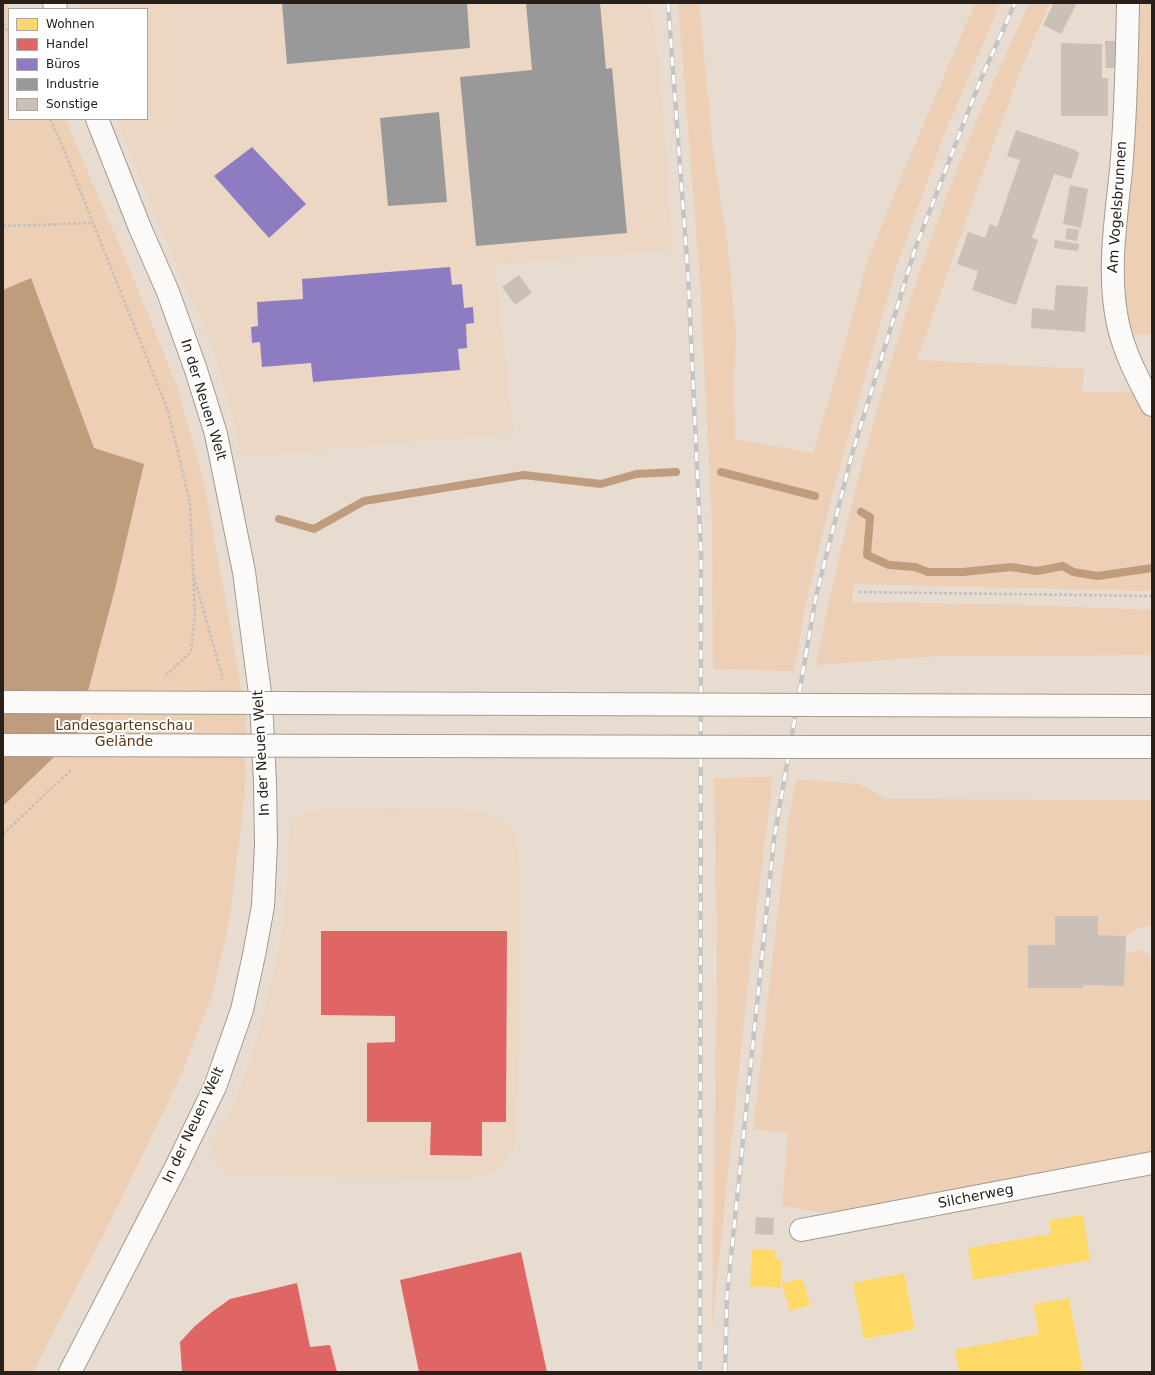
<!DOCTYPE html>
<meta charset="utf-8">
<style>
body{margin:0}
#map{position:relative;width:1155px;height:1375px;overflow:hidden;background:#e8dcd1;font-family:"DejaVu Sans",sans-serif}
canvas{display:block}
.frame{position:absolute;inset:0;border:4px solid #292119;pointer-events:none}
.legend{position:absolute;left:8px;top:8px;width:140px;height:112px;box-sizing:border-box;background:#fff;border:1px solid #a9a6a3;margin:0;padding:5px 7px;list-style:none;font-size:12px;color:#292119}
.legend li{display:flex;align-items:center;gap:8px;height:20px}
.legend b{width:20px;border:1px solid #a9a6a3}
</style>
<div id="map">
<canvas width="1155" height="1375"></canvas>
<div class="frame"></div>
<ul class="legend">
<li><b style="height:11px;background:#ffd966"></b>Wohnen</li>
<li><b style="height:11px;background:#e06666"></b>Handel</li>
<li><b style="height:11px;background:#8e7cc3"></b>Büros</li>
<li><b style="height:11px;background:#999"></b>Industrie</li>
<li><b style="height:11px;background:#cac0b8"></b>Sonstige</li>
</ul>
</div>
<script>
const ctx = document.querySelector('canvas').getContext('2d');
ctx.lineJoin = 'round';
function paint(path, color) {
  ctx.fillStyle = color;
  ctx.fill(path, 'evenodd');
}
function trace(path, color, width, dash) {
  ctx.strokeStyle = color;
  ctx.lineWidth = width;
  ctx.lineCap = dash ? 'butt' : 'round';
  ctx.setLineDash(dash || []);
  ctx.stroke(path);
}
function drawText(font, color, halo, rows, align = 'center') {
  ctx.font = font + ' "DejaVu Sans",sans-serif';
  ctx.lineWidth = 4;
  ctx.setLineDash([]);
  ctx.textBaseline = 'middle';
  ctx.strokeStyle = halo;
  ctx.fillStyle = color;
  for (const [text, x, y, turn = 0] of rows) {
    ctx.save();
    ctx.translate(x, y);
    ctx.rotate((+turn || 0) * Math.PI / 180);
    ctx.textAlign = isNaN(turn) ? turn : align;
    if (halo) ctx.strokeText(text, 0, 0);
    ctx.fillText(text, 0, 0);
    ctx.restore();
  }
}
const built = new Path2D(`
 M75,3h577l10,92 11,155 -178,14 19,169 -273,24 -10,-46 -19,-65 -70,-160 -25,-67h30v-110h-70z
 M334,808l124,2 28,2 16,8 12,13 5,15 1,43v147l-3,92 -4,21 -10,14 -17,10 -19,4h-32l-191,-3 -16,-3 -12,-13 -6,-13 23,-42 20,-52 24,-93 7,-42 4,-49 1,-47 17,-10z`);
const green = new Path2D(`
 M3,3h2l4,6v110h56l61,141 51,126 27,97 26,141 16,95 -1,72 -15,127 -18,77 -30,78 -70,145 -79,154h-30z
 M678,3h21l14,146 15,99 7,75 1,18 -2,36 1,62 78,14 32,-109 21,-78 34,-86 75,-177h25l-58,137 -47,131 -61,217 -27,110 -13,73 -81,-2 -1,-144 -12,-245z
 M1029,3h21l-26,59 -41,110 -66,188 167,9 -2,24 52,-2 18,31v169l-298,-7 -2,18 175,3 125,5v45l-213,1 -123,9c32,-161 75,-321 133,-475 24,-64 52,-125 80,-187z
 M1137,3h15v332l-20,-1c-12,-48 -5,-99 -2,-148 3,-61 5,-122 7,-183z
 M773,777c-24,184 -42,369 -61,553l5,-369 -3,-183z
 M796,779l63,5 28,15 265,1v125l-16,4 -10,7 -28,-1v-19l-43,29h-27v43h54l1,-3 41,1 1,-32 15,-4 10,5 2,21v176l-302,59 -29,1 -39,-6 6,-73 -35,-4 35,-306z`);
const water = new Path2D(`
 M31,278l63,170 50,16 -29,125 -39,147 -73,70v-516z`);
const homes = new Path2D(`
 M1083,1215l7,45 -117,20 -5,-32 83,-14 -2,-14z
 M752,1249l24,1v10h6l-1,28 -31,-2z
 M904,1273l11,56 -51,10 -11,-56z
 M802,1278l8,27 -20,6 -8,-27z
 M1069,1298l14,74h-124l-4,-22 84,-16 -6,-30z`);
const shops = new Path2D(`
 M321,931h186l-1,191h-24v34l-52,-1 1,-33h-64v-79l28,-1v-26l-74,-1z
 M521,1252l26,120h-128l-19,-92z
 M297,1283l13,64 20,-2 7,27h-155l-2,-30 15,-16 17,-14 18,-13z`);
const offices = new Path2D(`
 M252,147l54,57 -37,34 -55,-62z
 M450,267l2,18 10,-1 2,24 9,-1 1,16 -8,1 1,24 -9,1 2,21 -147,12 -2,-19 -49,4 -2,-25 -8,1 -1,-16 7,-1 -1,-24 46,-3 -1,-20z`);
const industry = new Path2D(`
 M282,3h185l3,45 -183,16z
 M526,3h74l6,66 6,-1 15,165 -151,13 -16,-169 72,-7z
 M439,112l8,90 -59,4 -8,-88z`);
const stream = new Path2D(`
 M721,472l94,24
 M861,512l9,5 -3,38 22,10 26,2 13,5h35l48,-5 26,4 26,-5 10,6 25,4 54,-8
 M279,519l35,10 50,-28 160,-26 77,9 35,-10 40,-2`);
const building = new Path2D(`
 M1054,3h23l-16,31 -18,-9z
 M1105,41h13v27h-12z
 M1061,43l41,1v34h6v38h-47z
 M1016,130l60,20 3,4 -8,25 -17,-5 -22,64 6,2 -22,65 -44,-15 6,-19 -21,-7 11,-32 17,6 5,-14 7,3 23,-67 -13,-4z
 M1070,185l18,4 -7,39 -18,-4z
 M1067,228l12,2 -2,11 -12,-2z
 M1055,240l24,4 -1,7 -24,-3z
 M519,275l13,18 -17,12 -13,-18z
 M1056,285l32,2 -3,45 -54,-4 1,-20 22,2z
 M1055,916h43v19l28,1 -2,50 -41,-1v3h-55v-43h27z
 M756,1217l18,1 -1,17 -18,-1z`);
const path = new Path2D(`
 M3,24l6,10
 M50,119l12,26 106,266 22,92 5,111 -4,38 -27,25
 M3,226l91,-3
 M194,577l29,102
 M859,592l293,4
 M3,834l68,-64`);
const street = new Path2D(`
 M1128,3c-1,55 -2,112 -7,167 -5,49 -14,104 -3,154 6,28 20,55 34,81
 M801,1230l351,-67`);
const secondary = new Path2D(`
 M54,3l2,6
 M70,1372l106,-205 39,-80 27,-77 12,-55 9,-49 3,-61 -1,-63 -4,-81 -17,-129 -28,-138 -20,-64 -28,-78 -28,-64 -43,-109`);
const highway = new Path2D(`
 M822,705l330,1
 M813,747h339`);
const rail = new Path2D(`
 M668,3l20,271 13,279 -1,819
 M725,1372l2,-76 47,-457 42,-243 36,-142 63,-205 65,-168 35,-78`);
const highwayBridge = new Path2D(`
 M3,702l819,3
 M3,745l810,2`);
const streetNames = [
 ["Am Vogelsbrunnen",1118,207,-86],
 ["In der Neuen Welt",203,400,73],
 ["In der Neuen Welt",262,753,-93],
 ["In der Neuen Welt",194,1125,-65],
 ["Silcherweg",976,1197,-11]
];
const parkNames = [
 ["Landesgartenschau",124,726],
 ["Gelände",124,742]
];
paint(built, '#ecd7c4');
paint(green, '#eccfb4');
paint(water, '#bf9c7b');
paint(homes, '#ffd966');
paint(shops, '#e06666');
paint(offices, '#8e7cc3');
paint(industry, '#999');
trace(stream, '#bf9c7b', 8);
paint(building, '#cac0b8');
trace(street, '#a39a91', 24);
trace(secondary, '#a39a91', 24);
trace(highway, '#a39a91', 24);
trace(path, '#c4bfbc', 2.5, [3, 2]);
trace(street, '#fcfaf8', 22);
trace(secondary, '#fcfaf8', 22);
trace(highway, '#fcfaf8', 22);
trace(rail, '#c7c3c0', 4.5);
trace(rail, '#fff', 3, [9]);
trace(highwayBridge, '#a39a91', 24, []);
trace(highwayBridge, '#fcfaf8', 22);
drawText('14px', '#292119', '#fff', streetNames);
drawText('14px', '#593817', '#fff', parkNames);
</script>
